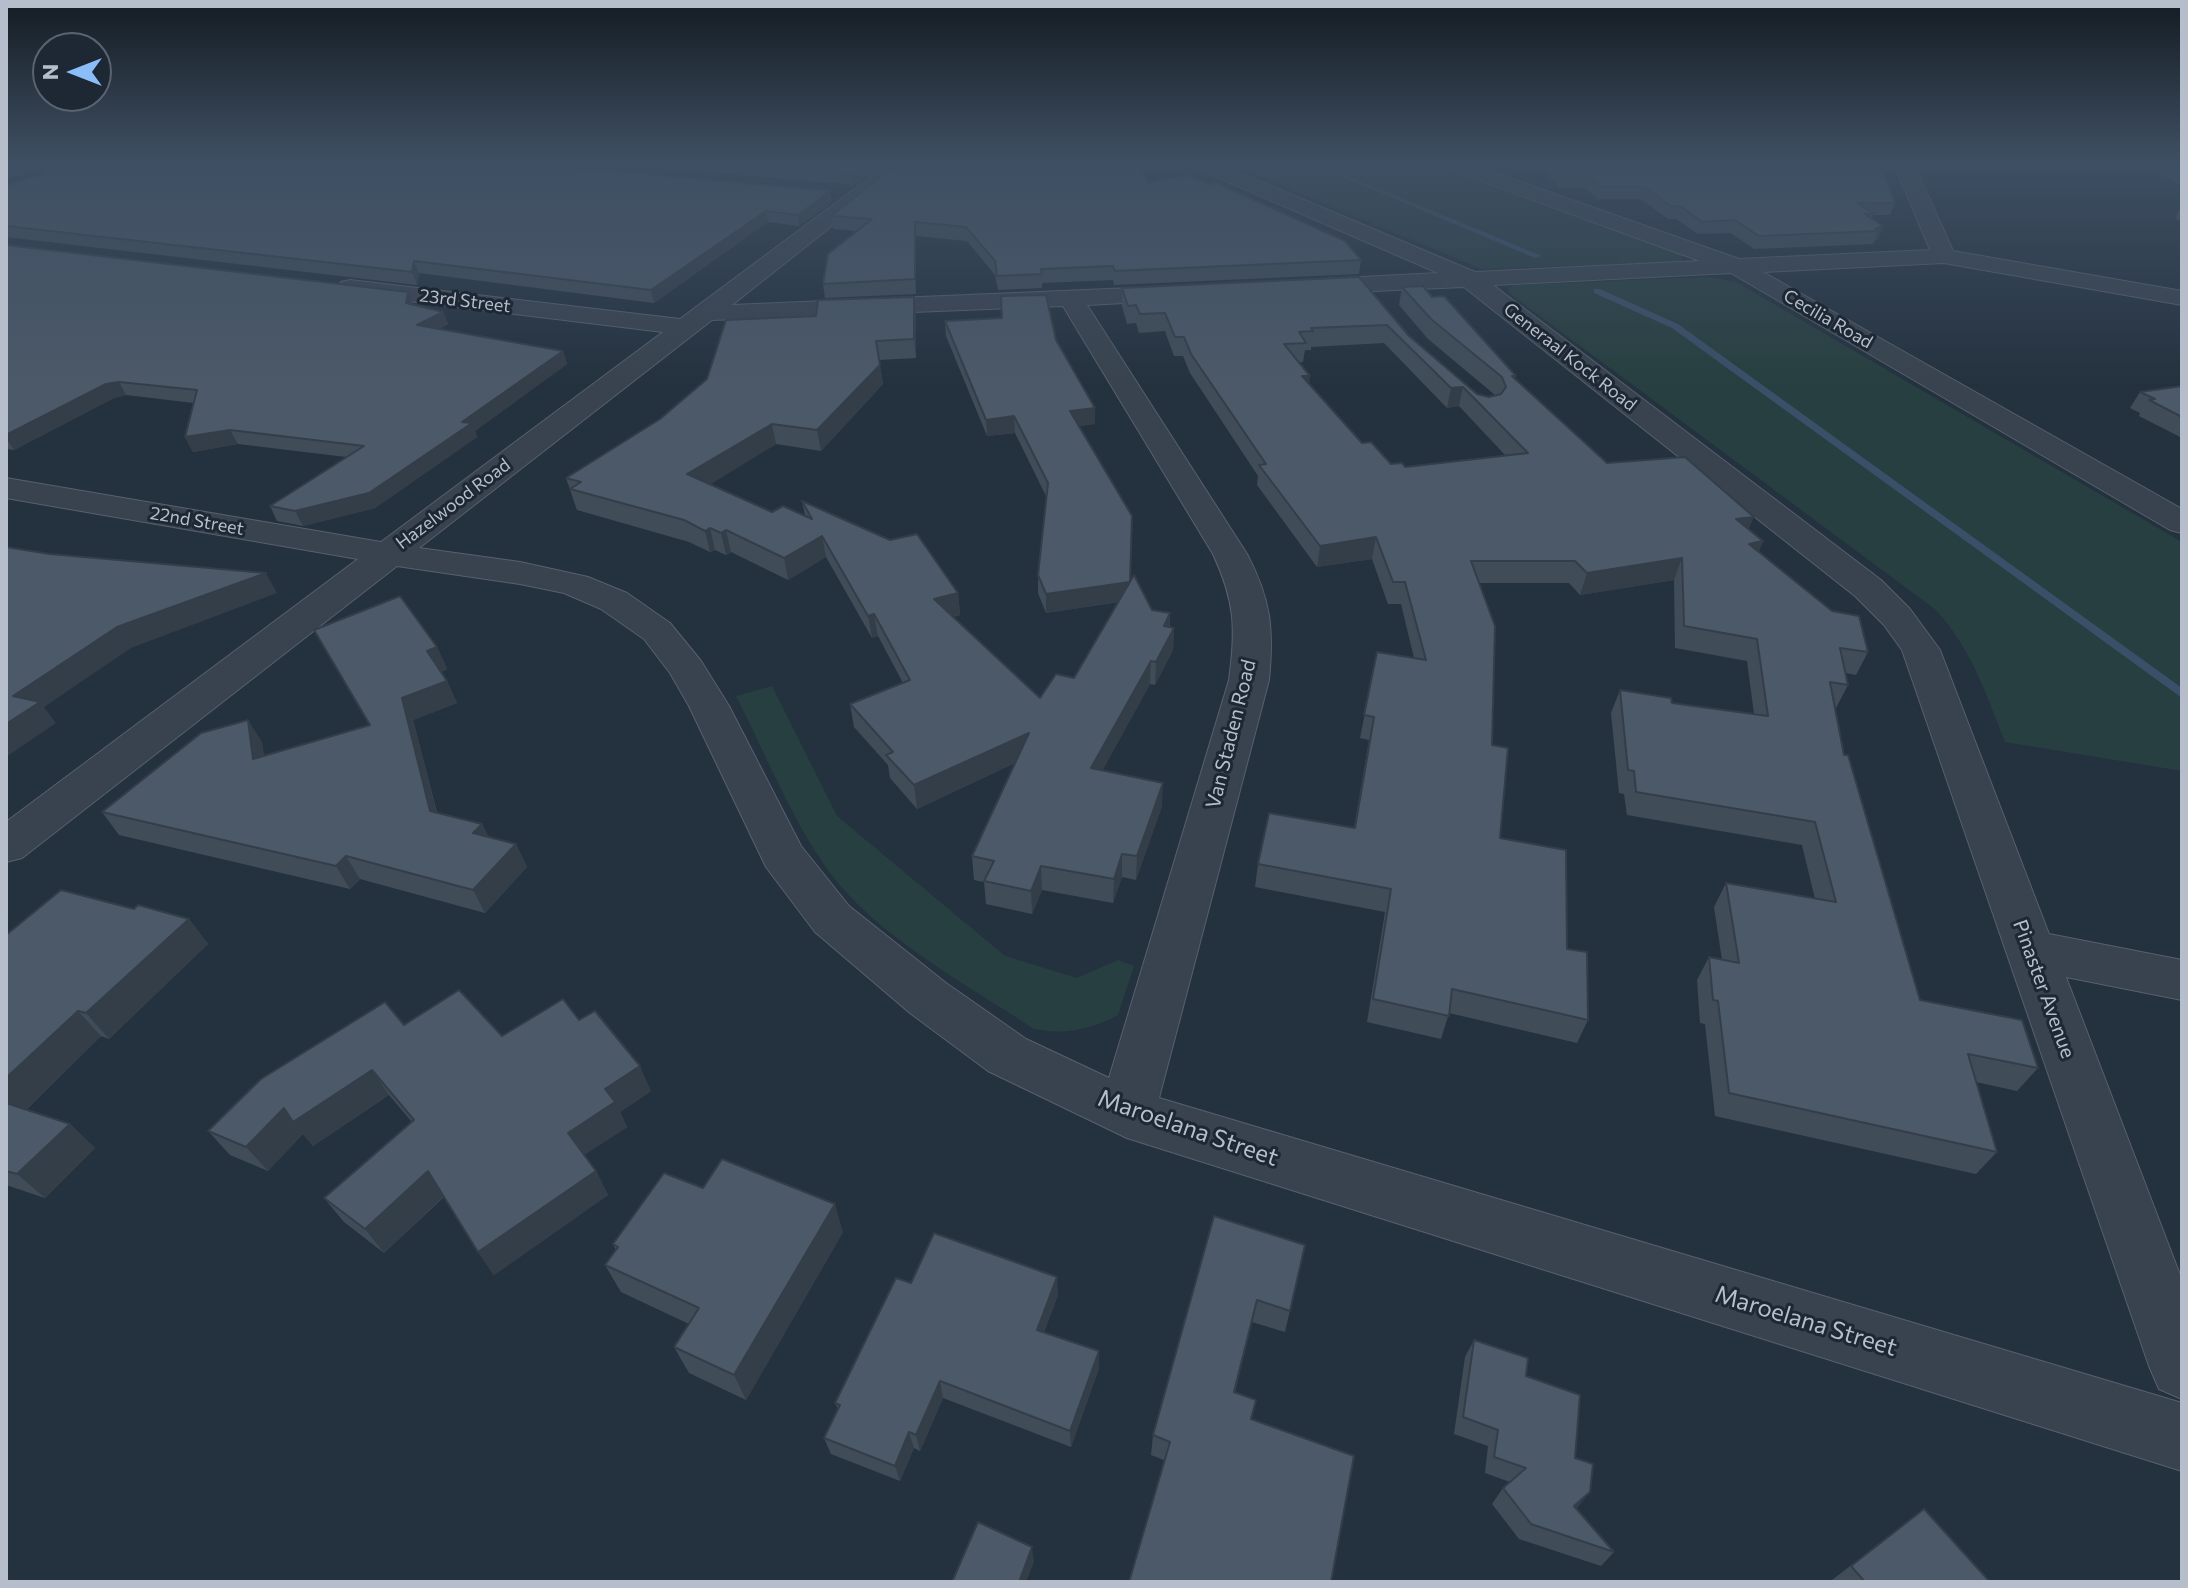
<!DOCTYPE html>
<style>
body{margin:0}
#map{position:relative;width:2188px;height:1588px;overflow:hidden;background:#24323f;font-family:Commissioner,sans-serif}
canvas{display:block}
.frame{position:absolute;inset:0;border:8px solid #b5beca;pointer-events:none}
.north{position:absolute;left:32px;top:32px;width:80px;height:80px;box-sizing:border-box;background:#1d2834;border:2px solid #5a6470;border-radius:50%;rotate:270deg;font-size:22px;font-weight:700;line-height:32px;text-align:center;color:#b5beca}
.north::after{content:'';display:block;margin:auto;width:28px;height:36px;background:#8bbdf8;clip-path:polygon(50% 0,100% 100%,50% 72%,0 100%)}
</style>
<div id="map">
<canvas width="2188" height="1588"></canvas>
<div class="frame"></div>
<div class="north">N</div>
</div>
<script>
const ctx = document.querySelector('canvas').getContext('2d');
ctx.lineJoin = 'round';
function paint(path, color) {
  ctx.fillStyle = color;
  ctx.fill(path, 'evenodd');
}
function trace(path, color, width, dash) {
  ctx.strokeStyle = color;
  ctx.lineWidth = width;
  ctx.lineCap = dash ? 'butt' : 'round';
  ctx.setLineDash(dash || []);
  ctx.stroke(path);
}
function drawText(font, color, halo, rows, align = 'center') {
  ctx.font = font + ' Commissioner,sans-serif';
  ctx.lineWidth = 6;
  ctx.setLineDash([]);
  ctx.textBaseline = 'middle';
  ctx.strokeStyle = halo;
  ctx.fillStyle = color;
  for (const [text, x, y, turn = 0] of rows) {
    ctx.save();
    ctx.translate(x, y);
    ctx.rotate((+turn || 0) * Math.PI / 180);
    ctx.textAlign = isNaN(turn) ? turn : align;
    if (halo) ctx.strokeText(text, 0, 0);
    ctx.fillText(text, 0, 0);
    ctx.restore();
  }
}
const green = new Path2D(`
 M1229,164h198l255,90 -1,8 -199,7z
 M1708,277l28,5 446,260v229l-177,-29c-19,-48 -34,-94 -69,-132l-427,-317 -1,-5 7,-3z
 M772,686l65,130 168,140 72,22 41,-18 16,6 -16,49c-28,15 -53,20 -84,14 -63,-42 -147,-87 -195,-145 -43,-52 -72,-128 -103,-188z`);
const stream = new Path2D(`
 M1312,164h7l223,92 -7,2z
 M1594,289h6l78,35 504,364v10l-510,-370 -78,-35z`);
const minor = new Path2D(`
 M888,164h22l-178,141 448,-19 9,2 3,5 -3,5 -9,2 -93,5 160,249c24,46 27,75 22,126l-110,418 1023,305v68l-1055,-333 -139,-67 -78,-58 -95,-81 -49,-65 -77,-161 -19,-33 -26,-34 -43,-30 -37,-16 -44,-9 -123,-18 -375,292 -16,4v-40l352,-263 -352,-61v-20l375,64 282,-210 -313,-38 -9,-2 -3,-5 3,-5 9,-2 330,39zM1063,306l150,248c22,47 23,75 16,126l-120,398 -83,-39 -80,-56 -97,-77 -48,-60 -72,-140 -28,-45 -31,-38 -43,-30 -39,-16 -68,-15 -101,-14 293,-228z
 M1193,164h26l256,108 225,-11 -255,-93 -3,-4h28l269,95 191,-9 -36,-86h20l39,87 229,40v14l-238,-42 -181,9 419,237v24l-12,-3 -439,-257 -238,12 388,295 29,29 30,41 109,284 133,26v40l-116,-23 116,303v119l-23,-10 -10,-23 -247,-716 -18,-25 -29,-29 -391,-309 -159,7 -9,-2 -3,-5 3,-5 9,-2 133,-7 -242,-105z`);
const wall = new Path2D(`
 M6,164h530l296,38 -33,24 -31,-4 -114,81 -235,-30 -2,12 -411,-48v-52l37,-11 3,-4 -6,-1 -34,10z
 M613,164h268v1l-27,20z
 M1539,164h341l15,39 -5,12h-17l-1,3 11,8 -5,13 -3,1 -2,4 -119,5 -23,-16 -33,1 -22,-15h-8l-27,-20h-43l-13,-11h-26z
 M2141,164h41v21z
 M1148,183l213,77 -2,14 -245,11 -1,-5 -71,3v5l-44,2 -3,-15 -28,-34 -51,-5v58l-91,4 -2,-14 34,-53 -24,-2 -2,-13z
 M2182,205v17l-7,-4z
 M6,245l402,47 5,13 30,7 5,12 -9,5 124,22 4,13 -92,67 2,6 -102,71 -72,18 -26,-5 -7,-15 76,-49 -108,-13 -45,8 -8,-15 9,-34 -68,-8 -12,3 -100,52 -8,-1z
 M1359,277l50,59 68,58 12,3 6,-2 -67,-56 -29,-34 3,-18 30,10 83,82 92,84 142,67 14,11 -4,10 109,101 -12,23 -10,-2 2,12 -12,23h-1l9,47 76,245 118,68 -21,23 -41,-9 21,70 -21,22 -261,-58 -10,-92 -5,-1 -3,-43 12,-23 13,3 -8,-53 12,-24 89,16 -13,-54 -175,-30 -3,-21 -5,-1 -8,-80 9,-23 52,13 82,11 -7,-53 -72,-13 -1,-68 -94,15 -11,-12h-90l21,255 67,111 21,71 -11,23 -128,-30 -8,26 -74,-17 18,-110 -130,-25 3,-23 96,-36 15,-88 -9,-2 17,-86 37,6 -13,-54h-13l-16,-45 -55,8 -60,-82 1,-9 -68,-103 -7,-17h-9l-9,-25 -26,2 -3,-10 -9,1 -5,-18v-18zM1384,343l63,65 12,-2 46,49 -100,12 -14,-3 -29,-21 -53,-59 -10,-22h4l2,-12h6v-3z
 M914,297l2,18v43l-37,2 4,24 -62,67 -45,-7 -66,40 62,28 33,3 -3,-14 156,92 2,22 -7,2 87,81 34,-20 45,-76 -73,11 -8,-20v-18l8,-79 -31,-63 -28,3 -41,-100 -1,-15 111,19 39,84 -16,2 51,155 22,29 18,3v14l4,1 -1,22 -18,35 -5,-1 -48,87 60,35 -26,74 -14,-3 -9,26 -71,-13 -10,24 -46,-10 -2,-22 -10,-2 -2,-24 43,-93 -98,46 -27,-31 -2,-13 -34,-38 -4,-23 53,-21 -25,-47 -6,2 -46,-81 -38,23 -57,-28 -5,3 -11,-5 -5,2 -21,-10 -112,-32 -11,-32 94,-59 156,-103z
 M2182,386v52l-43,-22 1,-3 -10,-5 10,-16z
 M314,630l123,17 10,22 -6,3 6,9 10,22 -44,17 24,92 45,12 6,12 28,8 11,23 -42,46 -125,-34 -10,10 -231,-54 -17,-23 160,-70 2,14 105,-31z
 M134,909l55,10 19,25 -99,95 -8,-3 -75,74 44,14 25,24 -50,50 -39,-13v-250z
 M579,1020l72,71 -31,21 7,15 -43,28 12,16 12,24 -114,80 -16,-23 -34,-55 -60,56 -40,-31 -20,-24 88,-76 -23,-27 -76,51 -10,-12 -35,37 -38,-16 -22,-24 196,-106 98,11z
 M703,1188l140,44 -97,168 -57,-27 -15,-26 15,-23 -68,-32 -16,-27 11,-15 -3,-6z
 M1214,1216l91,29 -20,87 -33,-10 -17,70 -71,68 -13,-5 2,-20z
 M1058,1295l-14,37 55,19v17l-28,79 -128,-49 -23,53 -6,-3 -14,33 -69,-27 -7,-16 14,-29 -3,-6z
 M1474,1340l52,36 49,82 2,50 37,44 -13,14 -82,-27 -27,-35 11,-16 7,-6 -25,-9 3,-27 -34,-12 11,-77z
 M1924,1509l66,73h-156l-2,-2z`);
const shadedWall = new Path2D(`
 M17,164h20l3,5 -34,10v-12z
 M867,164h14v1l-27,20 -1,-11z
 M830,191l2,11 -33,24 -1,-11z
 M766,211l2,11 -114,81 -3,-13z
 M915,222l1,14v58l-1,-15z
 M1883,226l-5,13 -3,1 3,-9 -3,-2z
 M414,261l5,12 -2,12 -5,-13z
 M408,292l5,13 -7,-2z
 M914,297l2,18v43l-2,-19z
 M443,312l5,12 -26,14 -5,-13z
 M563,351l4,13 -92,67 2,6 -102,71 -72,18 -8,-15 167,-89z
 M880,365l3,19 -62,67 -4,-21z
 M1302,376h8l-2,19z
 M119,382l7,13 -12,3 -100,52 -8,-12v-3l100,-51z
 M1463,387l-4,19 -12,2 4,-20z
 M1095,408v16l-25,3v-16z
 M1014,416l1,17 -28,3 -1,-16z
 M772,424l4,20 -83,51 -6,-21z
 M230,430l8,14 -45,8 -8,-15z
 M1132,516l-2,84 -84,13v-19z
 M1754,517l-9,21 -9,-19z
 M710,528l5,22 -5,2 -5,-21z
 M726,530l5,22 -5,3 -5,-22z
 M822,536l4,21 -38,23 -4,-22z
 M1376,537l-4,22 -55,8 3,-21z
 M1763,541l-9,22 -5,-19z
 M1682,558l-8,22 -94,15 7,-22z
 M266,573l11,20 -146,55 -87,59 12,16 -50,34v-33l7,-28 104,-69z
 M958,593l2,22 -24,6 -2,-22z
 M1170,613l-1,23 -5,-10z
 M874,614l4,22 -6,2 -4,-22z
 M1174,628l-1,22 -18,35 1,-23z
 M437,647l10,22 -10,4 -10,-22z
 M1151,661l-1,23 -59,107v-23z
 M447,681l10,22 -44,17 29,114 -12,-23 -28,-113z
 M248,720l14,22 5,40 -14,-23z
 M1029,733l1,23 -113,53 -3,-24z
 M1163,783l-1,23 -26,74 1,-24z
 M482,824l11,23 -20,-14z
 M516,844l11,23 -42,46 -12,-23z
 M1122,854v23l-9,26 1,-24z
 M346,856l14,23 -10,10 -14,-23z
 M1041,866l1,24 -10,24 -1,-23z
 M189,919l19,25 -99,95 -23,-26z
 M78,1011l23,25 -88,86 -7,-7v-37z
 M640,1066l11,25 -31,21 7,15 -46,30 -13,-24 37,-44z
 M372,1070l17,25 -76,51 -10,-12 -35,37 -22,-24 38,-39z
 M70,1124l25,24 -50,50 -28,-24z
 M428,1171l17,24 -61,58 -19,-24z
 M596,1171l12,24 -114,80 -16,-23z
 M835,1204l8,28 -97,168 -12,-25z
 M1057,1277l1,18 -20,52 -1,-17z
 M1257,1300l-5,22 -22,91 4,-21z
 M1099,1351v17l-28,79 -1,-16z
 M940,1381l3,17 -23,53 -4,-16z
 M909,1432l5,16 -14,33 -5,-15z
 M1590,1492l-12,15 -16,14 12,-15z
 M1032,1547l2,15 -8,20h-7z`);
const building = new Path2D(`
 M45,164h491l294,27 -32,24 -32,-4 -115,79 -237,-29 -2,11 -406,-46v-41l37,-11 5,-7z
 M732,164h135l-14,10z
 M897,164h242l9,19 39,-8 22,9 7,-1 129,58 16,19 -246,11 -2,-5 -72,3 1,5 -45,2 -2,-15 -29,-34 -51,-5v57l-92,5 5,-30 44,-35 -41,-3z
 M1552,164h328l15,39h-37l16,11h-9l18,12 -8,3 3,2 -119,5 -24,-16 -33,2 -22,-16 -8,1 -28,-20h-43l-13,-11h-26z
 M6,245l402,47 -2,11 37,9 -26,13 146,26 -101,71 10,1 -103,70 -74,18 -25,-5 94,-60 -134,-16 -45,7 12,-47 -78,-8 -13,2 -100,51z
 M1359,277l50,59 68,58 12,3 12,-3 5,-7 -4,-10 -70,-57 -30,-33 21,-1 9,11 12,-1 72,80h-4l95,87 78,-6 69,60 -18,2 27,22 -14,3 83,67 27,5 9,36 -28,-4 8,37 -18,-3 14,73h4l72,245 102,20 16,48 -70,-14 29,98 -268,-59 -11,-92 -5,-1 -4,-43 30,6 -13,-80 110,19 -21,-80 -179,-30 -2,-21 -6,-1 -8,-80 51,8 1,5 96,13 -11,-77 -73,-13 -2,-68 -95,15 -12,-12h-104l24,65 -3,119 16,3 -8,90 66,12 1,99 20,3 1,68 -136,-31 -3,27 -76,-17 18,-110 -133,-25 11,-51 86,15 19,-111 -10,-2 13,-63 49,8 -21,-78h-12l-17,-45 -56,9 -61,-81 7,-1 -75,-110 -7,-17h-9l-10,-24 -25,1 -4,-9 -8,1 -6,-18zM1387,325l64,63 12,-1 65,66 -123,14 -3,-4 -11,1 -20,-22 -9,1 -60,-67h8l-26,-32 22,-1 -7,-11 14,-1 -2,-3z
 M1046,295l10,45 39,68 -25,3 62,105 -2,66 -84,12 -8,-19 10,-92 -34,-67 -28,4 -41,-99 57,-3 -1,-22z
 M914,297v42l-38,2 4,24 -63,65 -45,-6 -85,50 85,38 11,-6 29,13 -10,-18 88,39 27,-6 41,59 -24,6 106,99 16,-24 18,4 60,-103 18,35 18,3 -6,13 10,2 -18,34 -5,-1 -60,107 72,15 -26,73 -15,-2 -8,25 -73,-13 -10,25 -47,-10 10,-20 -22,-5 57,-123 -115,52 -28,-30 7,-3 -43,-48 60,-24 -36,-66 -6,2 -46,-80 -38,22 -58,-28 -5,3 -11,-5 -5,3 -21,-11 -114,-31 11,-7 -15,-4 94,-59 47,-40 19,-59 90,-4 2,-16z
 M2182,386v31l-33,-17 6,-1 -15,-7z
 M6,547l44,7 216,19 -149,54 -104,69 27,6 -34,22z
 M400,596l37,51 -10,4 20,30 -45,17 28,113 52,13 -9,9 43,11 -43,46 -127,-34 -10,10 -234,-54 99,-79 47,-13 5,39 117,-34 -56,-95z
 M61,890l73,19 4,-4 51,14 -103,94 -8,-2 -72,67v-143z
 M459,990l43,46 61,-37 16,21 16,-9 45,55 -35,23 10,13 -47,31 28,38 -118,81 -50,-81 -63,58 -41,-31 90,-78 -42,-50 -79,52 -9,-14 -38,39 -38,-16 53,-52 124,-77 19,23z
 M6,1103l64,21 -53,50 -11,-3z
 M722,1159l113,45 -101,171 -60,-28 25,-39 -94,-43 13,-18 -5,-3 51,-71 39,15z
 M1214,1216l91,29 -15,66 -33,-11 -23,92 22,8 -5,19 103,37 -23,126h-202l41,-140 -17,-7z
 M934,1233l123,44 -20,53 62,21 -29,80 -130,-50 -24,54 -7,-3 -14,34 -71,-28 16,-33 -5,-2 61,-125 15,5z
 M1474,1340l54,18 -2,18 54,19 -5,63 18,6 -3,28 -16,14 40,46 -83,-28 -28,-36 23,-20 -32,-11 4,-27 -35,-13z
 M1924,1509l66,73h-125l-14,-16z
 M978,1522l54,25 -13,35h-67z`);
const farStreetnames = [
 ["23rd Street",465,301,7],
 ["Cecilia Road",1828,319,30],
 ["Generaal Kock Road",1570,357,38],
 ["Hazelwood Road",453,504,-37],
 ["22nd Street",197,521,10]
];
const streetNames = [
 ["Van Staden Road",1231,734,-76],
 ["Pinaster Avenue",2044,989,70]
];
const nearStreetnames = [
 ["Maroelana Street",1188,1128,19],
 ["Maroelana Street",1806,1321,17]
];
paint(green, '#273f40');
paint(stream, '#3a5068');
trace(minor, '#57616d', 2);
paint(minor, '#39434f');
paint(wall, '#404d59');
paint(shadedWall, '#343e49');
paint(building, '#4b5968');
trace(building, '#343e49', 2);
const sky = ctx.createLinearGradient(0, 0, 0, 386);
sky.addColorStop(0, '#141c23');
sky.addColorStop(0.42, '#3f4f63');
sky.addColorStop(1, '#3f4f6300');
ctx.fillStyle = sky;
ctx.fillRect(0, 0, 2188, 386);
drawText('18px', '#b5beca', '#1d2834', farStreetnames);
drawText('20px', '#b5beca', '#1d2834', streetNames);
drawText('24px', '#b5beca', '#1d2834', nearStreetnames);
</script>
